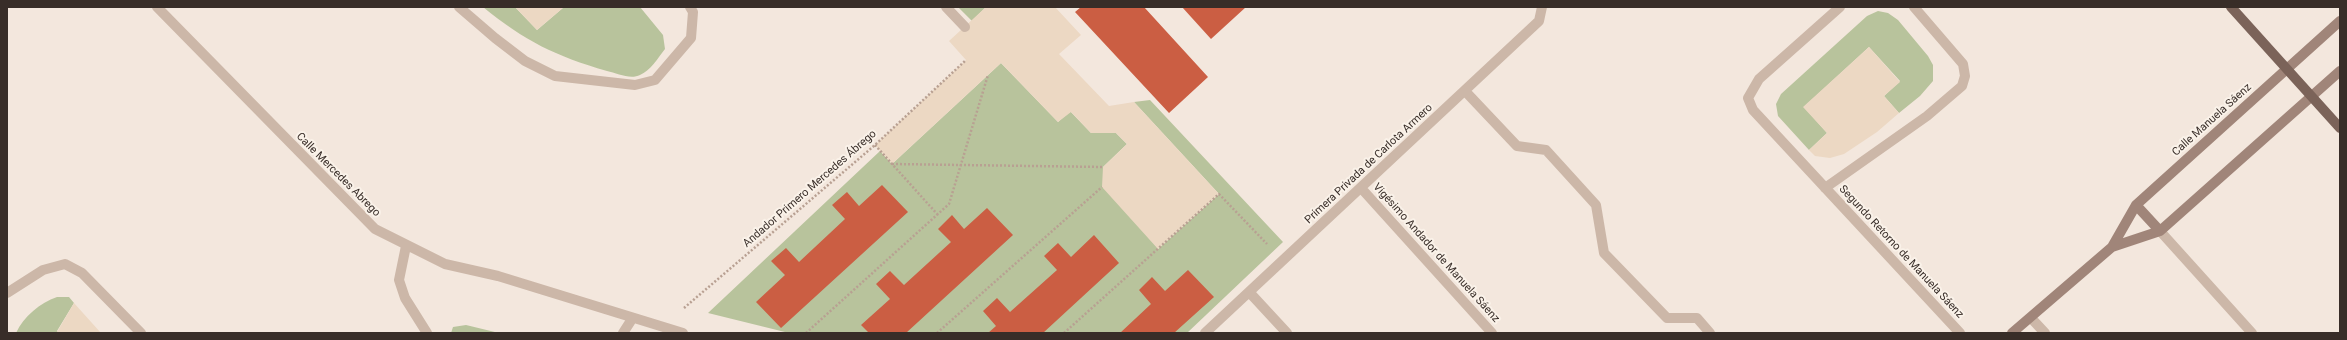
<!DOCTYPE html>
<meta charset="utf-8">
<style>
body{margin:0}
#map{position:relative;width:2347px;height:340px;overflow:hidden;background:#f3e7dd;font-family:Roboto,sans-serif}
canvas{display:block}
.frame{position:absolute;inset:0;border:8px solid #382d28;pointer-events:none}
</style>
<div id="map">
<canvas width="2347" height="340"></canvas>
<div class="frame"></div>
</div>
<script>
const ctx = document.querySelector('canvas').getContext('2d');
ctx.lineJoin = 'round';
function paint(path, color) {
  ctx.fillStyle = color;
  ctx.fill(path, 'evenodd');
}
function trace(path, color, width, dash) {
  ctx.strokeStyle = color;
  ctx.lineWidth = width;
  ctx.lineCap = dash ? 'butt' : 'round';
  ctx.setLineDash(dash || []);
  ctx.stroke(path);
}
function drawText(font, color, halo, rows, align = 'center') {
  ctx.font = font + ' Roboto,sans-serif';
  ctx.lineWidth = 4;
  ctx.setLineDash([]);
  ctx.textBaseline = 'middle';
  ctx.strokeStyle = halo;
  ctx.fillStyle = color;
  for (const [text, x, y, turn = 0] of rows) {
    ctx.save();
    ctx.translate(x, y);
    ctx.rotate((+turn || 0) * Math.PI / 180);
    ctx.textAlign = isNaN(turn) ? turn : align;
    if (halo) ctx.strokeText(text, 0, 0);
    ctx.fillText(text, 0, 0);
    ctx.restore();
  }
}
const green = new Path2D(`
 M483,7h32l22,23 27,-23h76l23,28 2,14c-7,9 -15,22 -25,26 -10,5 -23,-2 -33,-4 -52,-15 -82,-30 -124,-64z
 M958,7h28l-14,14z
 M1878,11l10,2 10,7 30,36 5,9v16l-13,15 -21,17 -15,-17 16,-15 -31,-34 -65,60 23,26 -18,17 -31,-34 -2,-12 5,-10 86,-78z
 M1001,63l57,59 12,-11 21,22h25l11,11 -24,23 55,82 61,-55 -85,-92 16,-2 133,142 -96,91h-398l-81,-20 172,-162 12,13z
 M57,297h12l5,6 -17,28 2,2h-43c8,-17 24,-30 41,-36z
 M466,325l33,8h-48l2,-6z`);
const plaza = new Path2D(`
 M515,7h49l-27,23z
 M986,7h69l26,28 -22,19 50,52 25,-4 85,92 -61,55 -56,-62 1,-20 24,-23 -11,-11h-25l-20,-21 -13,10 -57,-59 -109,101 -17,-19 91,-85 -17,-19z
 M1869,47l31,35 -16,14 15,17 -22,19 -33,22 -14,4 -15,-2 -6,-6 18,-17 -24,-26z
 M74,303l27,30 -44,-1z`);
const building = new Path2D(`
 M1081,7h63l64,70 -39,36 -94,-101z
 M1182,7h64l-35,32z
 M882,185l26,27 -127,116 -25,-26 29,-27 -14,-14 15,-13 13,14 46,-43 -13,-14 15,-13 12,14z
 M987,208l26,27 -107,98h-37l-8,-8 29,-26 -14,-15 14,-13 14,14 47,-43 -13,-13 14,-14 12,14z
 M1094,235l25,28 -76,70h-55l8,-7 -13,-15 14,-13 13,14 47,-42 -13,-14 14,-13 13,14z
 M1188,270l26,27 -40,36h-54l31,-29 -12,-14 13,-13 13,14z`);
const path = new Path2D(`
 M875,145l63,70
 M892,164l211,3
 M684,308l191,-163 91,-85
 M806,333l143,-129 39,-129
 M937,333l165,-146
 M1064,333l155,-139 48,50`);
const street = new Path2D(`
 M157,7l218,222 70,35 53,12 185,57
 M459,7l36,31 30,23 30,15 80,9 20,-5 36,-42 2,-26 -3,-5
 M946,7l19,20
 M1840,7l-81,72 -11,19 5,12 207,223
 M1465,91l52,55 29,4 50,55 8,48 63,65h30l13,15
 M1361,188l131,145
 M1825,188l102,-72 35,-30 3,-10 -2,-12 -49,-57
 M2160,231l92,102
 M406,246l-7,34 6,18 22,35
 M7,293l36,-23 22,-6 17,9 59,60
 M1250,293l37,40
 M2031,318l14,15
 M623,333l9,-14
 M1205,333l334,-312 3,-14`);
const secondary = new Path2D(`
 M2136,205l24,26
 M2112,247l48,-16 180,-160
 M2012,333l100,-86 24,-42 204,-184`);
const primary = new Path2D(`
 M2231,7l109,121`);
const streetNames = [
 ["Calle Manuela Sáenz",2212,120,-42],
 ["Primera Privada de Carlota Armero",1369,164,-43],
 ["Calle Mercedes Abrego",338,175,45],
 ["Andador Primero Mercedes Ábrego",810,189,-41],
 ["Segundo Retorno de Manuela Sáenz",1901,252,47],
 ["Vigésimo Andador de Manuela Sáenz",1436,253,48]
];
paint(green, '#b8c39c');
paint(plaza, '#ecd8c3');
paint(building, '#cb5e43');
trace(path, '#b8a092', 2.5, [2, 2]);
trace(street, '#ccb7a8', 10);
trace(secondary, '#a08579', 10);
trace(primary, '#7b6359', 10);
drawText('11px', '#382d28', '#faf2e9', streetNames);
</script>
